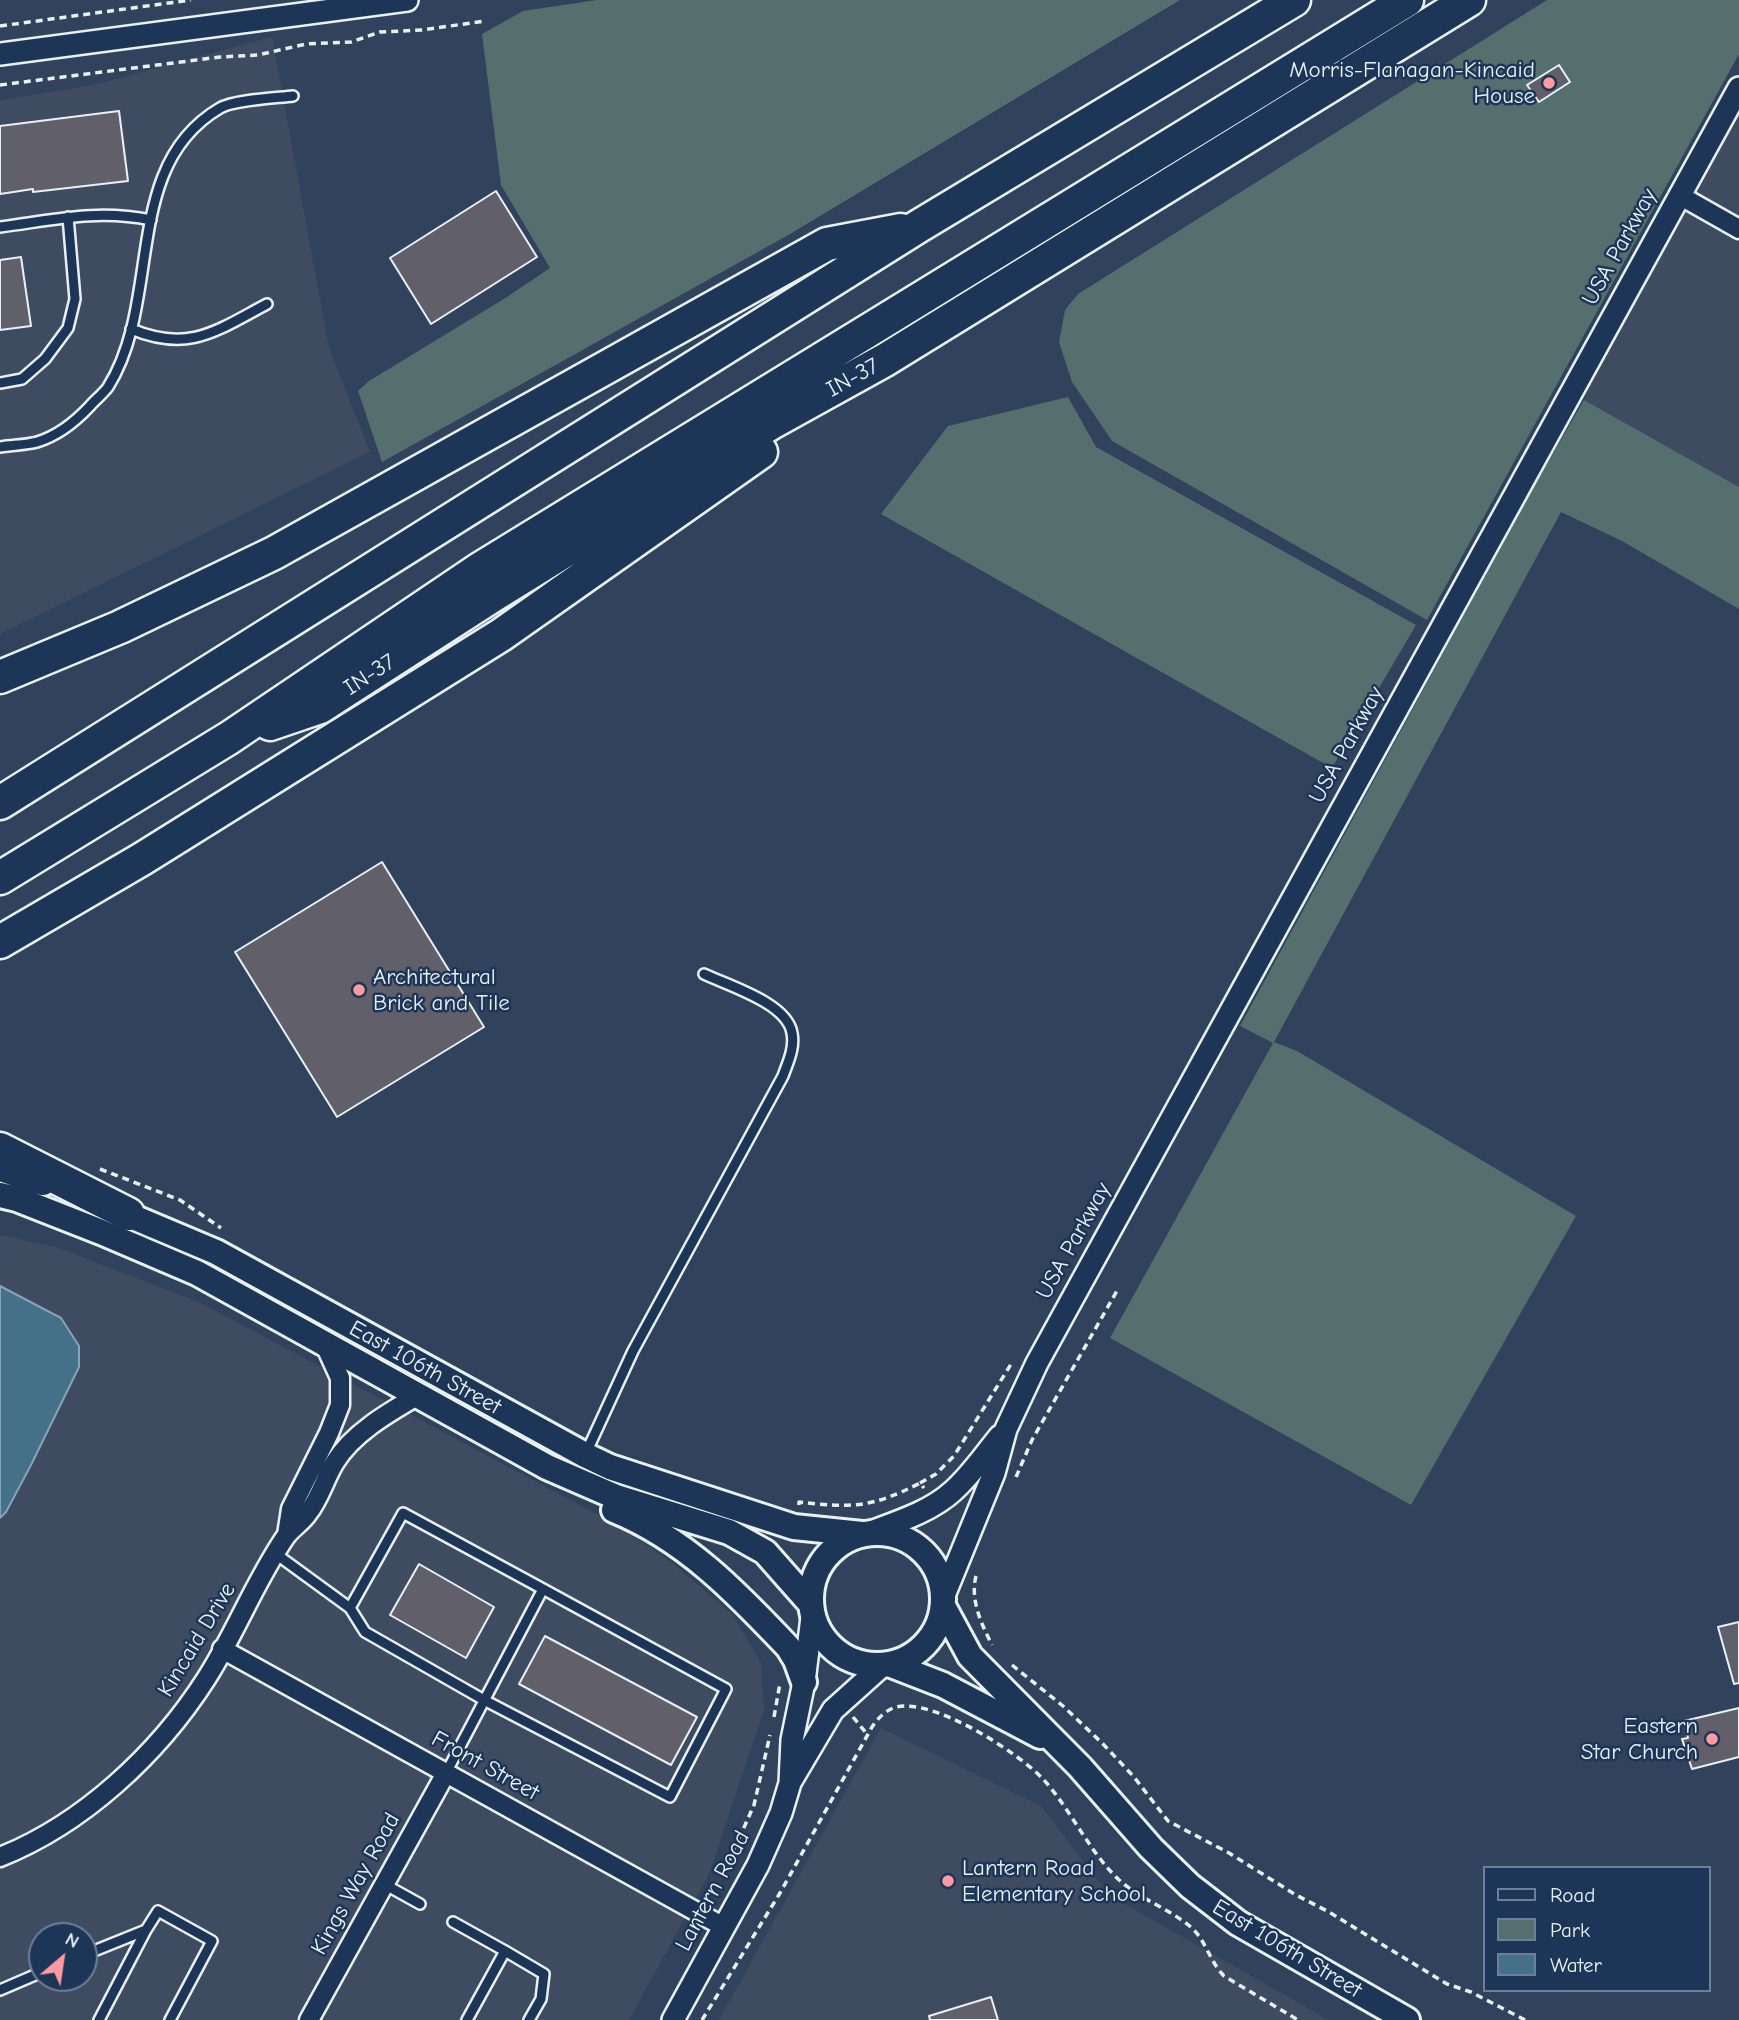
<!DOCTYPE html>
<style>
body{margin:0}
#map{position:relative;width:1739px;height:2020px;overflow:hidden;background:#31425d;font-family:"Comic Neue",sans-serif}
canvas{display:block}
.legend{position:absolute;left:1483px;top:1866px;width:228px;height:126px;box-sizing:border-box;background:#1d3557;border:2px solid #6e8097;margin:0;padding:9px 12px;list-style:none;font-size:21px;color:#e8f1f8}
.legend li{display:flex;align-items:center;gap:14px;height:35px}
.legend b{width:35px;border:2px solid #6e8097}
.north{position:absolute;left:28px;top:1922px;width:70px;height:70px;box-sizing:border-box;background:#1d3557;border:2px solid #6e8097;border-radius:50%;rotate:29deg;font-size:19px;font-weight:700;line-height:28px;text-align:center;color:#e8f1f8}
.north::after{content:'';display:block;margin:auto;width:24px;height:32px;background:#ff9aa2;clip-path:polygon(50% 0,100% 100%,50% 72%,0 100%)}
</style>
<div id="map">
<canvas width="1739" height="2020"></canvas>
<ul class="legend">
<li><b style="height:9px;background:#1d3557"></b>Road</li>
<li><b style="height:19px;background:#546f6d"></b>Park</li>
<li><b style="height:19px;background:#44708a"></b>Water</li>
</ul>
<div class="north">N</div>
</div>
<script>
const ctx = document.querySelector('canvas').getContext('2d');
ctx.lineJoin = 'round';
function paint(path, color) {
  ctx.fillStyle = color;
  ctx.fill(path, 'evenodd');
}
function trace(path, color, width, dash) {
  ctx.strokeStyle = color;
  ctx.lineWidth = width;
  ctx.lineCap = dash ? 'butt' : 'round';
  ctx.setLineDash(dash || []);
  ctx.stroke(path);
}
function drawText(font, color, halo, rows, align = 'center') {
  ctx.font = font + ' "Comic Neue",sans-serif';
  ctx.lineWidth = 5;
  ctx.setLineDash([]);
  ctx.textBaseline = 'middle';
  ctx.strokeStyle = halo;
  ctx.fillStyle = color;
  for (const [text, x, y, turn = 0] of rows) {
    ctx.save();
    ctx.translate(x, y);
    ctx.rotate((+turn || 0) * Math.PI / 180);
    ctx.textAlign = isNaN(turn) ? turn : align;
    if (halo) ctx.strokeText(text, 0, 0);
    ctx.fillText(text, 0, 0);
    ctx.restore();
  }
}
const built = new Path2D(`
 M272,37l57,311 41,104 -370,182v-534l93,-15z
 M1739,110v377l-155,-87 12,-31 72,-135z
 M0,1235l56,12 145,56 409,218 60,40 61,52 30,49 3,48 -55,164 -80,146h-629zM42,1936h42v42h-42z
 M881,1728l160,78 68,89 220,125h-610z`);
const green = new Path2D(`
 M597,0h583l-390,234 -408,228 -24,-71 11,-10 138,-84 43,-29 -49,-83 -19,-151 41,-23z
 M1547,0h192v54l-312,566 -315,-179 -40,-59 -13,-40 6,-32 13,-16z
 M1068,397l28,50 320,178 -84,143 -451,-254 67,-88z
 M1584,400l155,87v122l-117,-68 -61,-29 -287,530 23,9 279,165 -165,289 -301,-167 163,-295 -33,-17 292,-536z`);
const water = new Path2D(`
 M0,1286l61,32 18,28v21l-48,98 -25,47 -6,6z`);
const building = new Path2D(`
 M1559,65l11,17 -31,20 -12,-17z
 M119,111l9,70 -95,11v-3l-33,5v-68z
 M496,191l41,66 -106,67 -41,-66z
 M21,257l10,69 -31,4v-70z
 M382,862l102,165 -147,90 -102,-165z
 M419,1564l75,43 -28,51 -76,-43z
 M1739,1622v61l-5,1 -16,-57z
 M545,1636l152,81 -26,48 -152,-81z
 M1739,1708v49l-47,12 -10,-30 6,-1 -4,-17z
 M991,1997l7,23h-68l-1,-4z`);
const path = new Path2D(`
 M0,26l191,-26
 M0,85l220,-28 38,-2 48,-11 45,-2 29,-10 42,-2 63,-9
 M100,1169l80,31 41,28
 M1016,1477l16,-37 86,-151
 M920,1483l16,-9 18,-18 59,-95
 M799,1505v-3c54,6 72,6 121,-19l4,5
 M976,1576c-6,24 5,47 16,69
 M1012,1665l51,41 40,38 31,33 34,44 61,32 67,42 33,17 118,72 24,8 54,28
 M774,1717l6,-34
 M853,1717l14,17
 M729,1861l25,-56 16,-70
 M702,2020l78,-127 92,-166c6,-9 14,-17 24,-20 38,-9 121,45 146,71 28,30 45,70 74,99 22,22 53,31 76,51 14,13 18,34 32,48l74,44`);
const service = new Path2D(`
 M0,227c54,-7 97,-18 151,-7
 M131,329c58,24 85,2 136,-25
 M0,383l22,-4 23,-20 23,-31 7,-29 -7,-82
 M0,447c12,-2 26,-2 37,-5 20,-6 39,-21 53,-36 5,-6 13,-12 18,-19 55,-87 13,-221 112,-279 13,-8 56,-10 73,-12
 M586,1453l47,-102 150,-275c5,-14 12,-28 9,-43 -5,-30 -63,-47 -88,-59
 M276,1554l74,54 15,24 119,68 186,97 56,-108 -183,-100 -97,184
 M350,1608l53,-95 140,76
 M384,1884l36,20
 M453,1922l52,29
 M146,1930l12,-19 54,30 -42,79
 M84,1955l62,-25 -47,90
 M0,1990l42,-18
 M467,2020l38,-69 39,23 -3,25 -12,21`);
const minor = new Path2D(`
 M1679,195l60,34
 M287,1535l4,-26 38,-76 11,-28v-27l-15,-33
 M222,1649l502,278
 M0,1857c83,-33 158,-103 206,-178 29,-45 49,-98 80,-143 6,-8 16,-14 22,-23 12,-15 17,-35 27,-51 18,-29 53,-49 82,-66
 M309,2020l137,-247`);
const tertiary = new Path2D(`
 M0,54l407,-54
 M868,1533c29,-11 62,-21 85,-42 18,-16 32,-37 47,-55
 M943,1598l51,-125 12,-44 31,-66 702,-1275
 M791,1781l42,-71 50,-45
 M673,2020l85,-155 23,-52 9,-30 2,-43 12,-58 8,-65`);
const secondary = new Path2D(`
 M0,1169l43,14
 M0,1195l17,4 84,33 96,41 350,194 69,30 113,35 36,20 45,51
 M114,1209l102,43 369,203 25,12 184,60 68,7
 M614,1510c71,29 122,82 174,137l8,13 8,22
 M811 1599a66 66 0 1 1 132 0a66 66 0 1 1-132 0Z
 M943,1606l27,50 110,111 71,81 39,38 48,37 169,97
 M889,1664l54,21 97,51`);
const motorway = new Path2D(`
 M0,677l120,-50 154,-74 553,-309 74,-14
 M270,724l50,-17 172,-111 281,-174 112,-62 584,-360
 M0,803l919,-577 375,-226
 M0,878l229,-140 249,-168 929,-570
 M0,942l142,-83 359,-224 260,-183
 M0,1149l128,65`);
const markers = [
 [1549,83,7,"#ff9aa2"],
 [359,990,7,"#ff9aa2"],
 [1712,1739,7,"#ff9aa2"],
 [948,1881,7,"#ff9aa2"]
];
const poiNames = [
 ["Morris-Flanagan-Kincaid",1535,70],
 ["House",1535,96],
 ["Architectural",373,977,"left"],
 ["Brick and Tile",373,1003,"left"],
 ["Eastern",1698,1726],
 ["Star Church",1698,1752],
 ["Lantern Road",962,1868,"left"],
 ["Elementary School",962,1894,"left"]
];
const streetNames = [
 ["USA Parkway",1620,247,-61],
 ["IN-37",853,378,-29],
 ["IN-37",370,675,-33],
 ["USA Parkway",1347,745,-61],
 ["USA Parkway",1074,1241,-61],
 ["East 106th Street",425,1368,29],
 ["Kincaid Drive",197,1640,-59],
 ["Front Street",485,1766,29],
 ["Kings Way Road",356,1884,-61],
 ["Lantern Road",713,1891,-62],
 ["East 106th Street",1287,1949,31]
];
paint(built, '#3f4b61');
paint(green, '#546f6d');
paint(water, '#44708a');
trace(water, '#86a4b6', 2);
paint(building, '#61606a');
trace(building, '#e8f1f8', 2);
trace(service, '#e8f1f8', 14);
trace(minor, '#e8f1f8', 23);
trace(tertiary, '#e8f1f8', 26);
trace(secondary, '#e8f1f8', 30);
trace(motorway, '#e8f1f8', 37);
trace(path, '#e8f1f8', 3.5, [7, 5]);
trace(service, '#1d3557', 9);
trace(minor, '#1d3557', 18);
trace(tertiary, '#1d3557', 21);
trace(secondary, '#1d3557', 24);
trace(motorway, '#1d3557', 32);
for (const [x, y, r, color] of markers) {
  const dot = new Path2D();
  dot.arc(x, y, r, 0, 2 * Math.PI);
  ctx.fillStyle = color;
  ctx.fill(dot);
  trace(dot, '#1d3557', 2.5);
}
drawText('23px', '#e8f1f8', '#1d3557', poiNames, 'right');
drawText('23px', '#e8f1f8', '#1d3557', streetNames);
</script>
